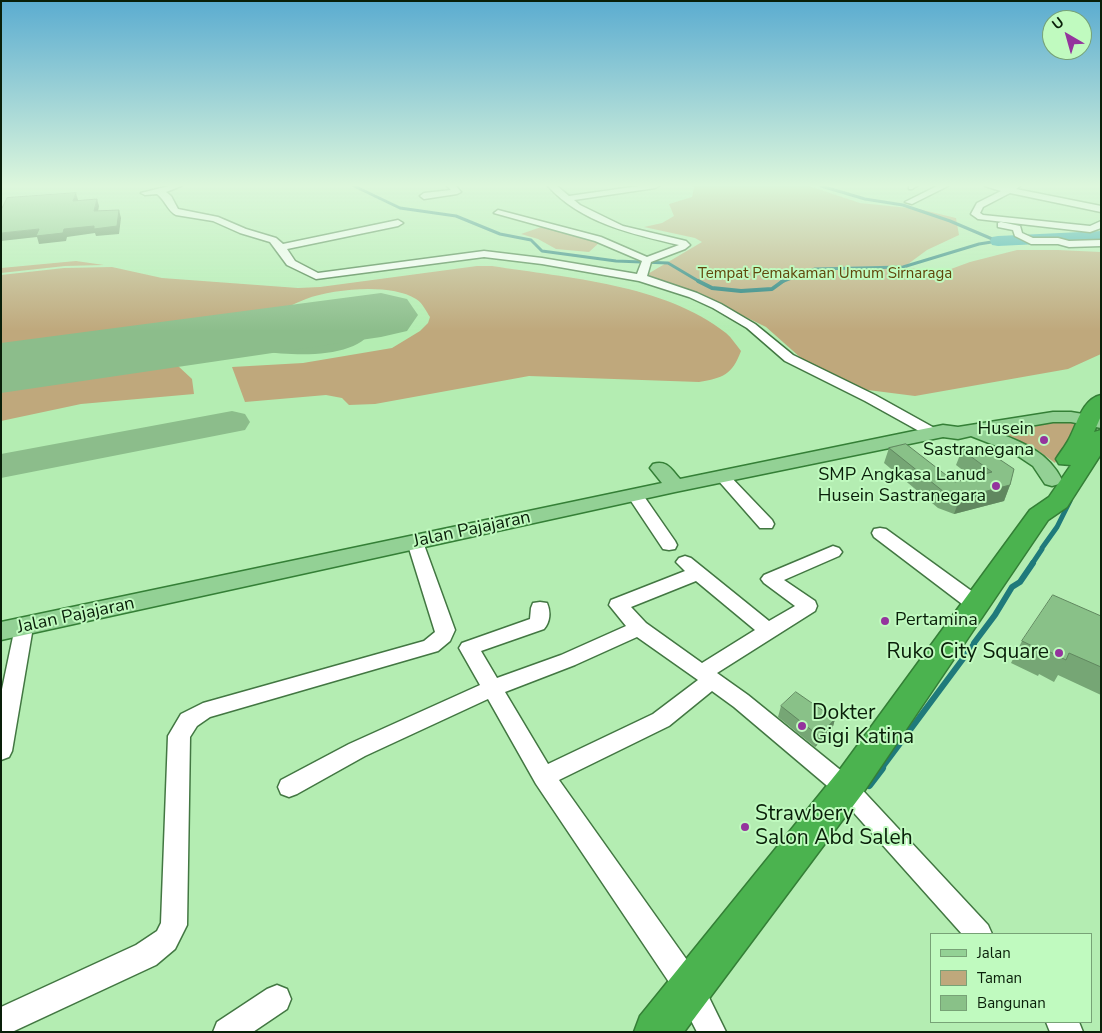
<!DOCTYPE html>
<style>
body{margin:0}
#map{position:relative;width:1102px;height:1033px;overflow:hidden;background:#b4edb2;font-family:"Nunito Sans",sans-serif}
canvas{display:block}
.frame{position:absolute;inset:0;border:2px solid #091f09;pointer-events:none}
.legend{position:absolute;left:930px;top:933px;width:162px;height:90px;box-sizing:border-box;background:#c0fabf;border:1px solid #77a276;margin:0;padding:6px 9px;list-style:none;font-size:15px;color:#091f09}
.legend li{display:flex;align-items:center;gap:10px;height:25px}
.legend b{width:25px;border:1px solid #77a276}
.north{position:absolute;left:1042px;top:10px;width:50px;height:50px;box-sizing:border-box;background:#c0fabf;border:1px solid #77a276;border-radius:50%;rotate:322deg;font-size:14px;font-weight:700;line-height:20px;text-align:center;color:#091f09}
.north::after{content:'';display:block;margin:auto;width:18px;height:22px;background:#94349d;clip-path:polygon(50% 0,100% 100%,50% 72%,0 100%)}
</style>
<div id="map">
<canvas width="1102" height="1033"></canvas>
<div class="frame"></div>
<ul class="legend">
<li><b style="height:6px;background:#93d195"></b>Jalan</li>
<li><b style="height:14px;background:#bfa87c"></b>Taman</li>
<li><b style="height:14px;background:#89c188"></b>Bangunan</li>
</ul>
<div class="north">U</div>
</div>
<script>
const ctx = document.querySelector('canvas').getContext('2d');
ctx.lineJoin = 'round';
function paint(path, color) {
  ctx.fillStyle = color;
  ctx.fill(path, 'evenodd');
}
function trace(path, color, width, dash) {
  ctx.strokeStyle = color;
  ctx.lineWidth = width;
  ctx.lineCap = dash ? 'butt' : 'round';
  ctx.setLineDash(dash || []);
  ctx.stroke(path);
}
function drawText(font, color, halo, rows, align = 'center') {
  ctx.font = font + ' "Nunito Sans",sans-serif';
  ctx.lineWidth = 4;
  ctx.setLineDash([]);
  ctx.textBaseline = 'middle';
  ctx.strokeStyle = halo;
  ctx.fillStyle = color;
  for (const [text, x, y, turn = 0] of rows) {
    ctx.save();
    ctx.translate(x, y);
    ctx.rotate((+turn || 0) * Math.PI / 180);
    ctx.textAlign = isNaN(turn) ? turn : align;
    if (halo) ctx.strokeText(text, 0, 0);
    ctx.fillText(text, 0, 0);
    ctx.restore();
  }
}
const green = new Path2D(`
 M692,186h117l51,17 59,6 37,9 3,17 -32,15 -23,17 36,6 30,-11 47,-12h41l43,2v102l-33,15 -153,27 -55,-7 -50,-23 -44,-39 -51,-25 -69,-27 56,-33 -7,-4 -51,-11 18,-4 12,-7 -5,-12 23,-7 2,-9z
 M544,226l56,16 -11,10 -33,-3 -18,-10 -17,-5z
 M76,261l28,4 -39,1 -64,7v-5z
 M477,266h15c76,12 172,18 234,67 6,5 10,12 15,18 -9,24 -18,27 -42,31l-170,-6 -154,28 -26,1 -7,-7 -16,-3 -81,7 -13,-35 71,-4 89,-15 28,-17 8,-8 2,-6c-4,-6 -8,-15 -14,-18 -26,-16 -82,-10 -110,0 -13,5 -25,12 -39,17l-262,34 -4,-1v-74l63,-7 48,-1 50,11 136,10 22,-1z
 M177,365l15,14 2,15 -113,10 -80,17v-31z
 M1056,418l19,5c6,12 -13,30 -20,40l-19,-14 -43,-19z`);
const streamFar4 = new Path2D(`
 M354,186l46,22 56,8 44,18 31,6 11,11 74,10 52,2 32,19
 M821,186l44,13 38,6 47,16 47,20
 M781,282l34,-13 88,-2 76,-23 19,-3`);
const streamFar3 = new Path2D(`
 M698,281l14,7 29,3 31,-2 11,-8`);
const streamFar2 = new Path2D(`
 M1042,548l15,-21 13,-26
 M1032,564l10,-15`);
const streamFar1 = new Path2D(`
 M995,615l17,-28 8,-5 13,-19
 M974,643l21,-28
 M881,769l93,-125`);
const stream = new Path2D(`
 M869,785l13,-17`);
const river = new Path2D(`
 M1101,231v10l-103,5 -6,-1 -2,-4 2,-4 6,-1z`);
const taxiway = new Path2D(`
 M331,302c21,0 33,3 45,21 -16,46 -112,29 -149,24 -10,-1 -15,1 -26,-1l-5,-7 5,-7 62,-11 44,-14zM331,319h9l6,5 -11,8 -6,1 -46,1z
 M232,411l13,3 5,8 -5,8 -244,48v-24z`);
const runway = new Path2D(`
 M381,293l26,6 11,16 -11,16 -26,6 -380,56v-50z`);
const minor = new Path2D(`
 M169,186h12l-15,6 5,4 7,13 40,8 28,12 30,9 7,6 115,-24 5,3 -5,3 -111,23 8,12 23,12 166,-22 58,7 95,16 5,-13 -47,-20 -101,-28 4,-3 103,27 46,20 32,-12c-47,-11 -98,-22 -131,-59h9l12,10 70,-10h20l-4,2 -81,12 6,5 43,21 63,15 4,4 -5,4 -34,13 -4,14 50,17 24,11 34,20 38,31 82,40 63,35 2,3 -2,3h-10l-63,-35 -80,-40 -38,-33 -34,-20 -24,-11 -50,-16 -97,-17 -58,-7 -168,22 -29,-14 -17,-23 -30,-9 -27,-12 -37,-6c-8,-4 -11,-15 -19,-21l-12,1 -4,-2z
 M447,186h9l5,6 -4,2 -33,5 -4,-3 4,-3 27,-3z
 M909,186h8l-5,3h-3z
 M937,186h11l-36,18 -7,-2z
 M985,186h35l-4,3 85,17v6l-91,-19 -27,14 -3,6 3,2 107,11 11,-5v7l-11,4 -112,-13 -7,-5 6,-11 24,-12z
 M1001,222l19,4 2,7 11,5h25l11,3 32,-1v6l-32,1 -11,-3h-27l-16,-8 -2,-6 -15,-3v-4z
 M722,471l5,2 45,47 2,4 -2,4h-12l-43,-49 -3,-3 3,-3z
 M635,490l6,2 34,49 2,4 -2,4 -6,1 -6,-1 -36,-54 2,-3z
 M880,528l6,1 98,71 2,5 -2,5 -7,1 -7,-1 -96,-73 -2,-4 2,-4z
 M415,537l6,1 2,4 32,88 -5,11 -12,10 -228,66 -13,9 -7,11 -3,188 -12,24 -19,16 -144,67h-11v-25l135,-62 21,-14 4,-8 7,-187 13,-22 22,-11 221,-62 11,-9 -28,-90 2,-4z
 M833,546l6,2 3,4 -3,4 -55,24 31,21 2,5 -2,5 -98,62 31,22 106,86 134,144 4,9h-30l-124,-139 -104,-88 -22,-16 -43,35 -110,54 140,197 27,55h-29l-18,-35 -143,-213 -48,-85 -123,57 -68,38 -8,3 -8,-3 -3,-7 3,-7 68,-36 131,-59 -21,-37 3,-5 68,-24 1,-11 2,-5 7,-1 7,1c4,9 3,19 -3,26l-63,22 16,27 64,-23 65,-29 -17,-21 2,-5 74,-29 -9,-9 3,-4 6,-2 6,2 78,63 26,-15 -31,-23 -3,-4 3,-4zM696,581l59,49 -53,33 -56,-40 -15,-16zM637,637l61,43 -45,34 -105,50 -43,-72 70,-27z
 M24,620l7,2 2,5 -21,124 -3,6 -8,3v-66l14,-67 2,-5z
 M277,985l10,4 4,10 -4,10 -34,23h-40l4,-10 50,-33z
 M1046,1022h33l4,10h-33z`);
const major = new Path2D(`
 M1053,412h18l30,5v11l-30,-6h-18l-58,10c28,10 54,21 67,48l-3,4 -7,2 -7,-2 -12,-18 -21,-14 -41,-16 -13,3 -15,-2 -268,55 -674,148v-18l661,-139 -12,-15 3,-4c14,-4 18,5 27,15l263,-54 15,2z`);
const highway = new Path2D(`
 M1101,395v21l-7,16 7,-2v24l-34,53 -19,13 -183,270 -181,242h-50l6,-16 201,-248 189,-258 19,-13 22,-32 -12,-1 -3,-5c5,-8 11,-15 15,-24 7,-14 12,-36 30,-40z`);
const wall = new Path2D(`
 M889,448l66,34 18,-4 -17,-13 6,-15 48,35 -6,16 -50,13 -16,-6 -54,-45z
 M1101,616v79l-43,-20 -4,7 -15,-8 -1,2 -27,-13 11,-22z
 M781,706l54,13 -3,11 -17,17 -37,-30z`);
const shadedWall = new Path2D(`
 M76,193l2,7 -2,8 -3,-7z
 M97,199l2,7 -2,12 -3,-7z
 M119,210l2,8 -2,16 -23,2 -1,-3 -28,4 -1,4 -27,3 -2,-7 -36,4v-8l38,-4h25z
 M1010,485l-6,16 -50,13 6,-16z
 M835,719l-3,11 -17,17 4,-11z`);
const building = new Path2D(`
 M76,193l-3,8 24,-2 -3,12 25,-1 -2,16 -23,3v-3l-30,3 -1,4 -27,3 3,-7 -38,4v-23l6,-12z
 M906,444l49,38 37,-10 -30,-22 16,-5 36,24 -4,16 -50,13 -16,-6 -55,-44z
 M1053,595l48,21v51l-32,-14 -3,7 -16,-8 -1,2 -27,-13z
 M796,692l39,27 -16,17 -38,-30z`);
const markers = [
 [1044,440,5,"#94349d"],
 [996,486,5,"#94349d"],
 [885,621,5,"#94349d"],
 [1059,653,5,"#94349d"],
 [802,726,5,"#94349d"],
 [745,827,5,"#94349d"]
];
const farParknames = [
 ["Tempat Pemakaman Umum Sirnaraga",825,274]
];
const poiNames = [
 ["Husein",1034,430],
 ["Sastranegana",1034,451],
 ["SMP Angkasa Lanud",986,476],
 ["Husein Sastranegara",986,497],
 ["Pertamina",895,621,"left"]
];
const streetNames = [
 ["Jalan Pajajaran",472,530,-12],
 ["Jalan Pajajaran",76,616,-12]
];
const nearPoinames = [
 ["Ruko City Square",1049,653,"right"],
 ["Dokter",812,714],
 ["Gigi Katina",812,738],
 ["Strawbery",755,815],
 ["Salon Abd Saleh",755,839]
];
paint(green, '#bfa87c');
trace(streamFar4, '#1f7a7b', 3);
trace(streamFar3, '#1f7a7b', 4);
trace(streamFar2, '#1f7a7b', 5);
trace(streamFar1, '#1f7a7b', 6);
trace(stream, '#1f7a7b', 8);
paint(river, '#28a1ac');
paint(taxiway, '#8cbd8b');
paint(runway, '#8cbd8b');
trace(minor, '#427742', 3);
trace(major, '#347f36', 3);
trace(highway, '#347f36', 3);
paint(minor, '#fff');
paint(major, '#93d195');
paint(highway, '#4bb34f');
paint(wall, '#76a675');
paint(shadedWall, '#60875f');
paint(building, '#89c188');
trace(building, '#60875f', 1);
const sky = ctx.createLinearGradient(0, 0, 0, 331);
sky.addColorStop(0, '#5bacd0');
sky.addColorStop(0.56, '#ddf7dc');
sky.addColorStop(1, '#ddf7dc00');
ctx.fillStyle = sky;
ctx.fillRect(0, 0, 1102, 331);
for (const [x, y, r, color] of markers) {
  const dot = new Path2D();
  dot.arc(x, y, r, 0, 2 * Math.PI);
  ctx.fillStyle = color;
  ctx.fill(dot);
  trace(dot, '#c0fabf', 2);
}
drawText('15px', '#60470c', '#c0fabf', farParknames);
drawText('18px', '#091f09', '#c0fabf', poiNames, 'right');
drawText('18px', '#091f09', '#c0fabf', streetNames);
drawText('21px', '#091f09', '#c0fabf', nearPoinames, 'left');
</script>
